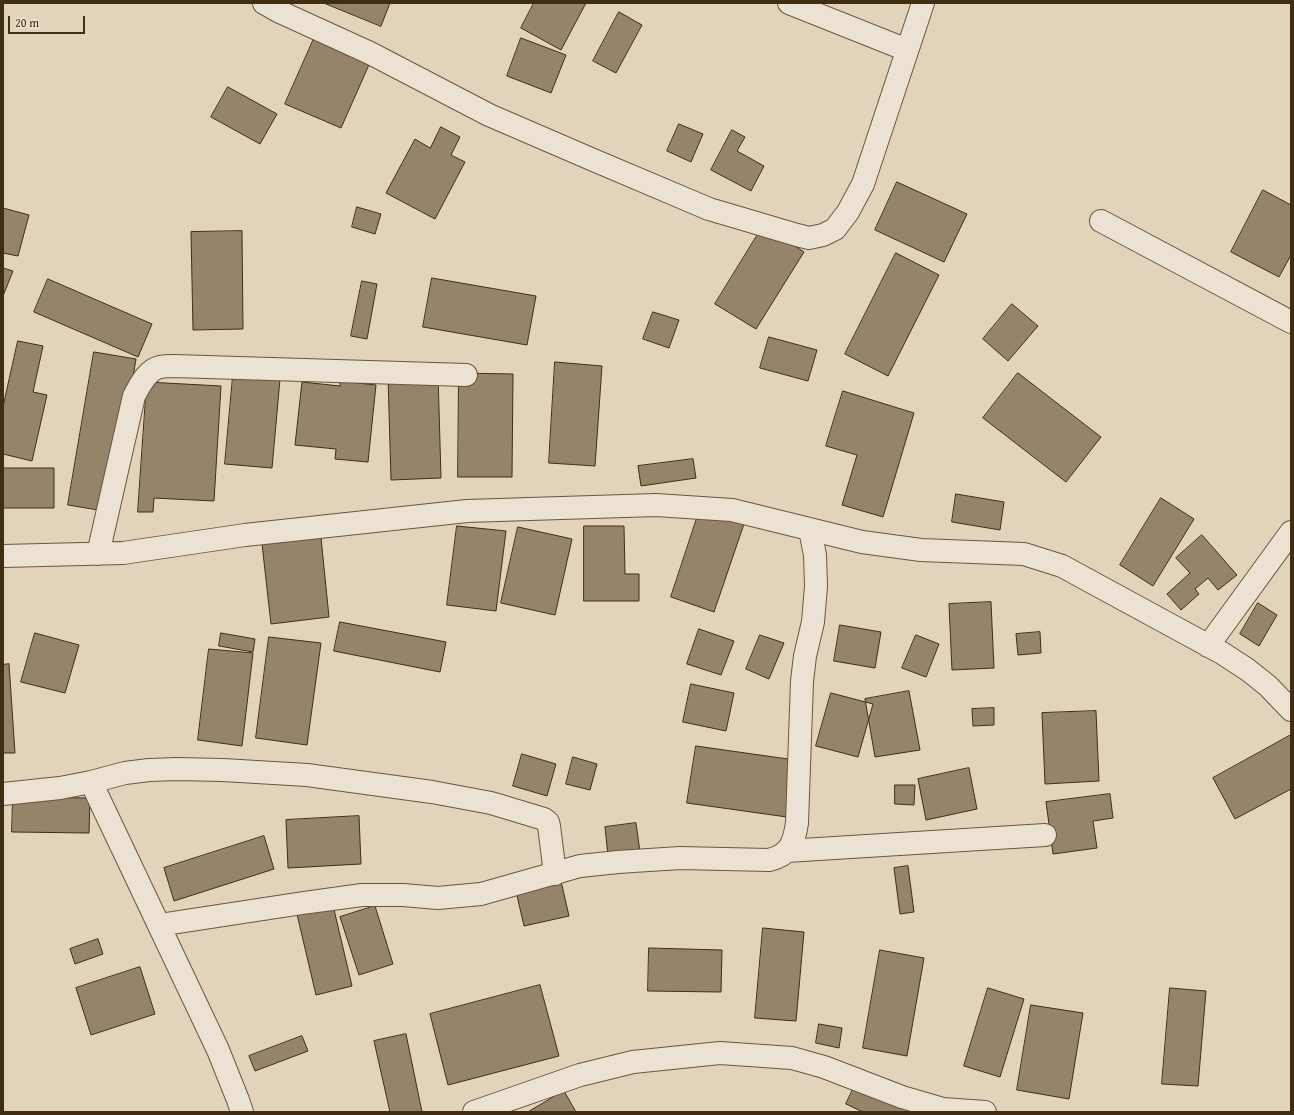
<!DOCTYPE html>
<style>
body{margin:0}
#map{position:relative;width:1294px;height:1115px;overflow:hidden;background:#e2d3bb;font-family:"Gentium Book Plus",serif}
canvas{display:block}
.frame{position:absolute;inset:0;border:4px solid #412e12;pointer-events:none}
.scale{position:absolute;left:8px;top:16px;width:77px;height:18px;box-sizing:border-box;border:2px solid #412e12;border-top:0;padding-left:5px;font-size:12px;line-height:14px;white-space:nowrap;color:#412e12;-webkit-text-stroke:3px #ece2d3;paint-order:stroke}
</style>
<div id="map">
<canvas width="1294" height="1115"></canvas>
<div class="frame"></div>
<div class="scale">20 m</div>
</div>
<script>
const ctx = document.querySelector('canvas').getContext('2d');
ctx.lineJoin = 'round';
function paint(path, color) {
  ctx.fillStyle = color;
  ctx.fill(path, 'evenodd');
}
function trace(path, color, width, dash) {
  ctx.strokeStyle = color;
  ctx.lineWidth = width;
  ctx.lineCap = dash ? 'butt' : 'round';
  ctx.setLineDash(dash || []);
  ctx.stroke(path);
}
const building = new Path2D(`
 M324,3h66l-9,23z
 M534,3h52l-25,47 -40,-22z
 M619,12l23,13 -26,48 -23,-12z
 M316,34l56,24 -31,70 -56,-24z
 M521,38l45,17 -15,38 -44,-17z
 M228,87l49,27 -17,30 -49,-27z
 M679,124l24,10 -12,28 -24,-11z
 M441,127l19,10 -9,18 14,7 -30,57 -49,-26 29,-54 15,9z
 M732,130l13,7 -8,14 27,15 -13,25 -40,-21z
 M897,182l70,32 -23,48 -69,-32z
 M1263,190l28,15v50l-12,22 -48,-25z
 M357,207l24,7 -6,20 -23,-7z
 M3,208l26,7 -11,41 -15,-3z
 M763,226l41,26 -48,77 -41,-25z
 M242,231l1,98 -50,1 -2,-98z
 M896,253l43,22 -51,101 -43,-22z
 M3,268l10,3 -10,25z
 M432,278l104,18 -9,49 -104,-18z
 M48,279l104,45 -14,33 -104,-45z
 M362,281l15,3 -10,55 -16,-3z
 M1012,304l26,22 -30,35 -25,-22z
 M653,312l26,8 -10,28 -26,-9z
 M769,337l48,13 -9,31 -48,-13z
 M18,341l25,5 -10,46 14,3 -15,66 -29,-7v-47z
 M94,352l42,7 -26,153 -42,-7z
 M555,362l47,4 -7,100 -46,-3z
 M459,373l54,1 -1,103h-54z
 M1018,373l83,64 -35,45 -83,-64z
 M438,374l3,104 -50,2 -3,-104z
 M233,376l47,3 -8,89 -47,-4z
 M340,381l36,4 -8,77 -33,-3 1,-10 -41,-4 7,-63 38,4z
 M147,382l74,4 -7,115 -60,-3 -1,14h-15z
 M843,391l71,22 -31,104 -41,-12 15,-50 -31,-9z
 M693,459l3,19 -55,8 -3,-20z
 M3,468h51v40h-51z
 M956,494l48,8 -4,28 -48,-8z
 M1161,498l33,21 -41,67 -33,-21z
 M703,500l44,15 -33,97 -43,-15z
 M457,526l49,5 -10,80 -49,-6z
 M584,526h40l1,48h14v27h-55z
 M518,527l54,12 -17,76 -54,-12z
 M320,528l9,89 -58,7 -10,-89z
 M1202,535l35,40 -19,15 -10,-12 -13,11 4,5 -18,16 -14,-16 23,-21 -14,-15z
 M991,602l3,66 -42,2 -3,-66z
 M1258,603l19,12 -18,31 -19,-12z
 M340,622l106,20 -6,30 -106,-21z
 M840,625l41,7 -6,36 -41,-7z
 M699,629l35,12 -13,34 -34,-11z
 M1040,632l1,21 -23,2 -2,-21z
 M35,633l44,12 -14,48 -44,-11z
 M221,633l34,6 -2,13 -34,-6z
 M760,635l24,8 -15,36 -23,-10z
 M916,635l23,9 -13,33 -24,-9z
 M269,637l52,6 -14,102 -51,-7z
 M209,649l44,4 -11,93 -44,-6z
 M9,664l6,89h-12v-88z
 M691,684l43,9 -8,38 -43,-9z
 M909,691l11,59 -45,7 -10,-58z
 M831,693l42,11 -15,53 -42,-11z
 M994,708v17l-21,1 -1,-17z
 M1096,711l3,70 -54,3 -3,-71z
 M1291,735v54l-56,30 -22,-41z
 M696,746l99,14 -8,57 -100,-14z
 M522,754l34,10 -9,32 -34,-10z
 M573,757l24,7 -7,26 -24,-6z
 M969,768l8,41 -51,11 -8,-41z
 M895,785h20l-1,20 -19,-1z
 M1110,794l3,24 -20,3 4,27 -44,6 -7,-52z
 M13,797l77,1 -1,35 -77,-1z
 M359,816l2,48 -73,4 -2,-48z
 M636,823l4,29 -32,4 -3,-29z
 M264,836l10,33 -100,32 -10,-33z
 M908,866l6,46 -14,2 -6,-46z
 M561,881l8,35 -45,10 -8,-35z
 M332,901l20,85 -36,9 -20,-85z
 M375,906l18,58 -34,11 -19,-58z
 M763,928l41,4 -8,89 -41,-3z
 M98,939l5,15 -28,10 -5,-15z
 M649,948l73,2 -1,42 -73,-1z
 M880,950l44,8 -17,98 -44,-8z
 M140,967l15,47 -64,21 -15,-47z
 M540,985l19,71 -111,29 -18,-71z
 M988,988l36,11 -24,78 -36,-11z
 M1170,988l36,3 -8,95 -36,-2z
 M1031,1005l52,8 -14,86 -52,-9z
 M819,1024l23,4 -3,20 -23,-5z
 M406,1034l16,78h-32l-16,-71z
 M302,1036l6,15 -53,20 -6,-15z
 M856,1083l65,29h-58l-17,-8z
 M564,1091l12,21h-48z`);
const minor = new Path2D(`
 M264,3l14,8 92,42 119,62 102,44 118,50 88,26 12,3 14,-3 12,-6 13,-17 15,-28 60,-181
 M789,3l118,47
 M1101,221l190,101
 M98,554l36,-158c6,-11 13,-26 26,-29 4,-1 9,-1 14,-1l292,9
 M3,556l120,-3 122,-18 222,-24 189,-6 76,5 130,32 59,8 103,4 38,12 160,87 26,17 20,16 23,24
 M1208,646l83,-114
 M91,782l127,268 20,50 4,12
 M3,794l57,-6 31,-6 34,-9 24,-3 28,-1 46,1 84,5 125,17 59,11 53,16 4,3 1,4 6,48
 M786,851l259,-16
 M159,925l144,-22 59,-8h41l35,3 43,-4 99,-28 38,-4 62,-4 89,2c21,-5 25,-17 28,-37l5,-142 3,-25 8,-34 3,-36 -1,-31 -5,-25
 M474,1112l106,-37 53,-13 87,-9 72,5 32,9 78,30 41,12 42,3`);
paint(building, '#95846a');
trace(building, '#412e12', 1);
trace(minor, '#69573c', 24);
trace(minor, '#ece2d3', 22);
</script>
